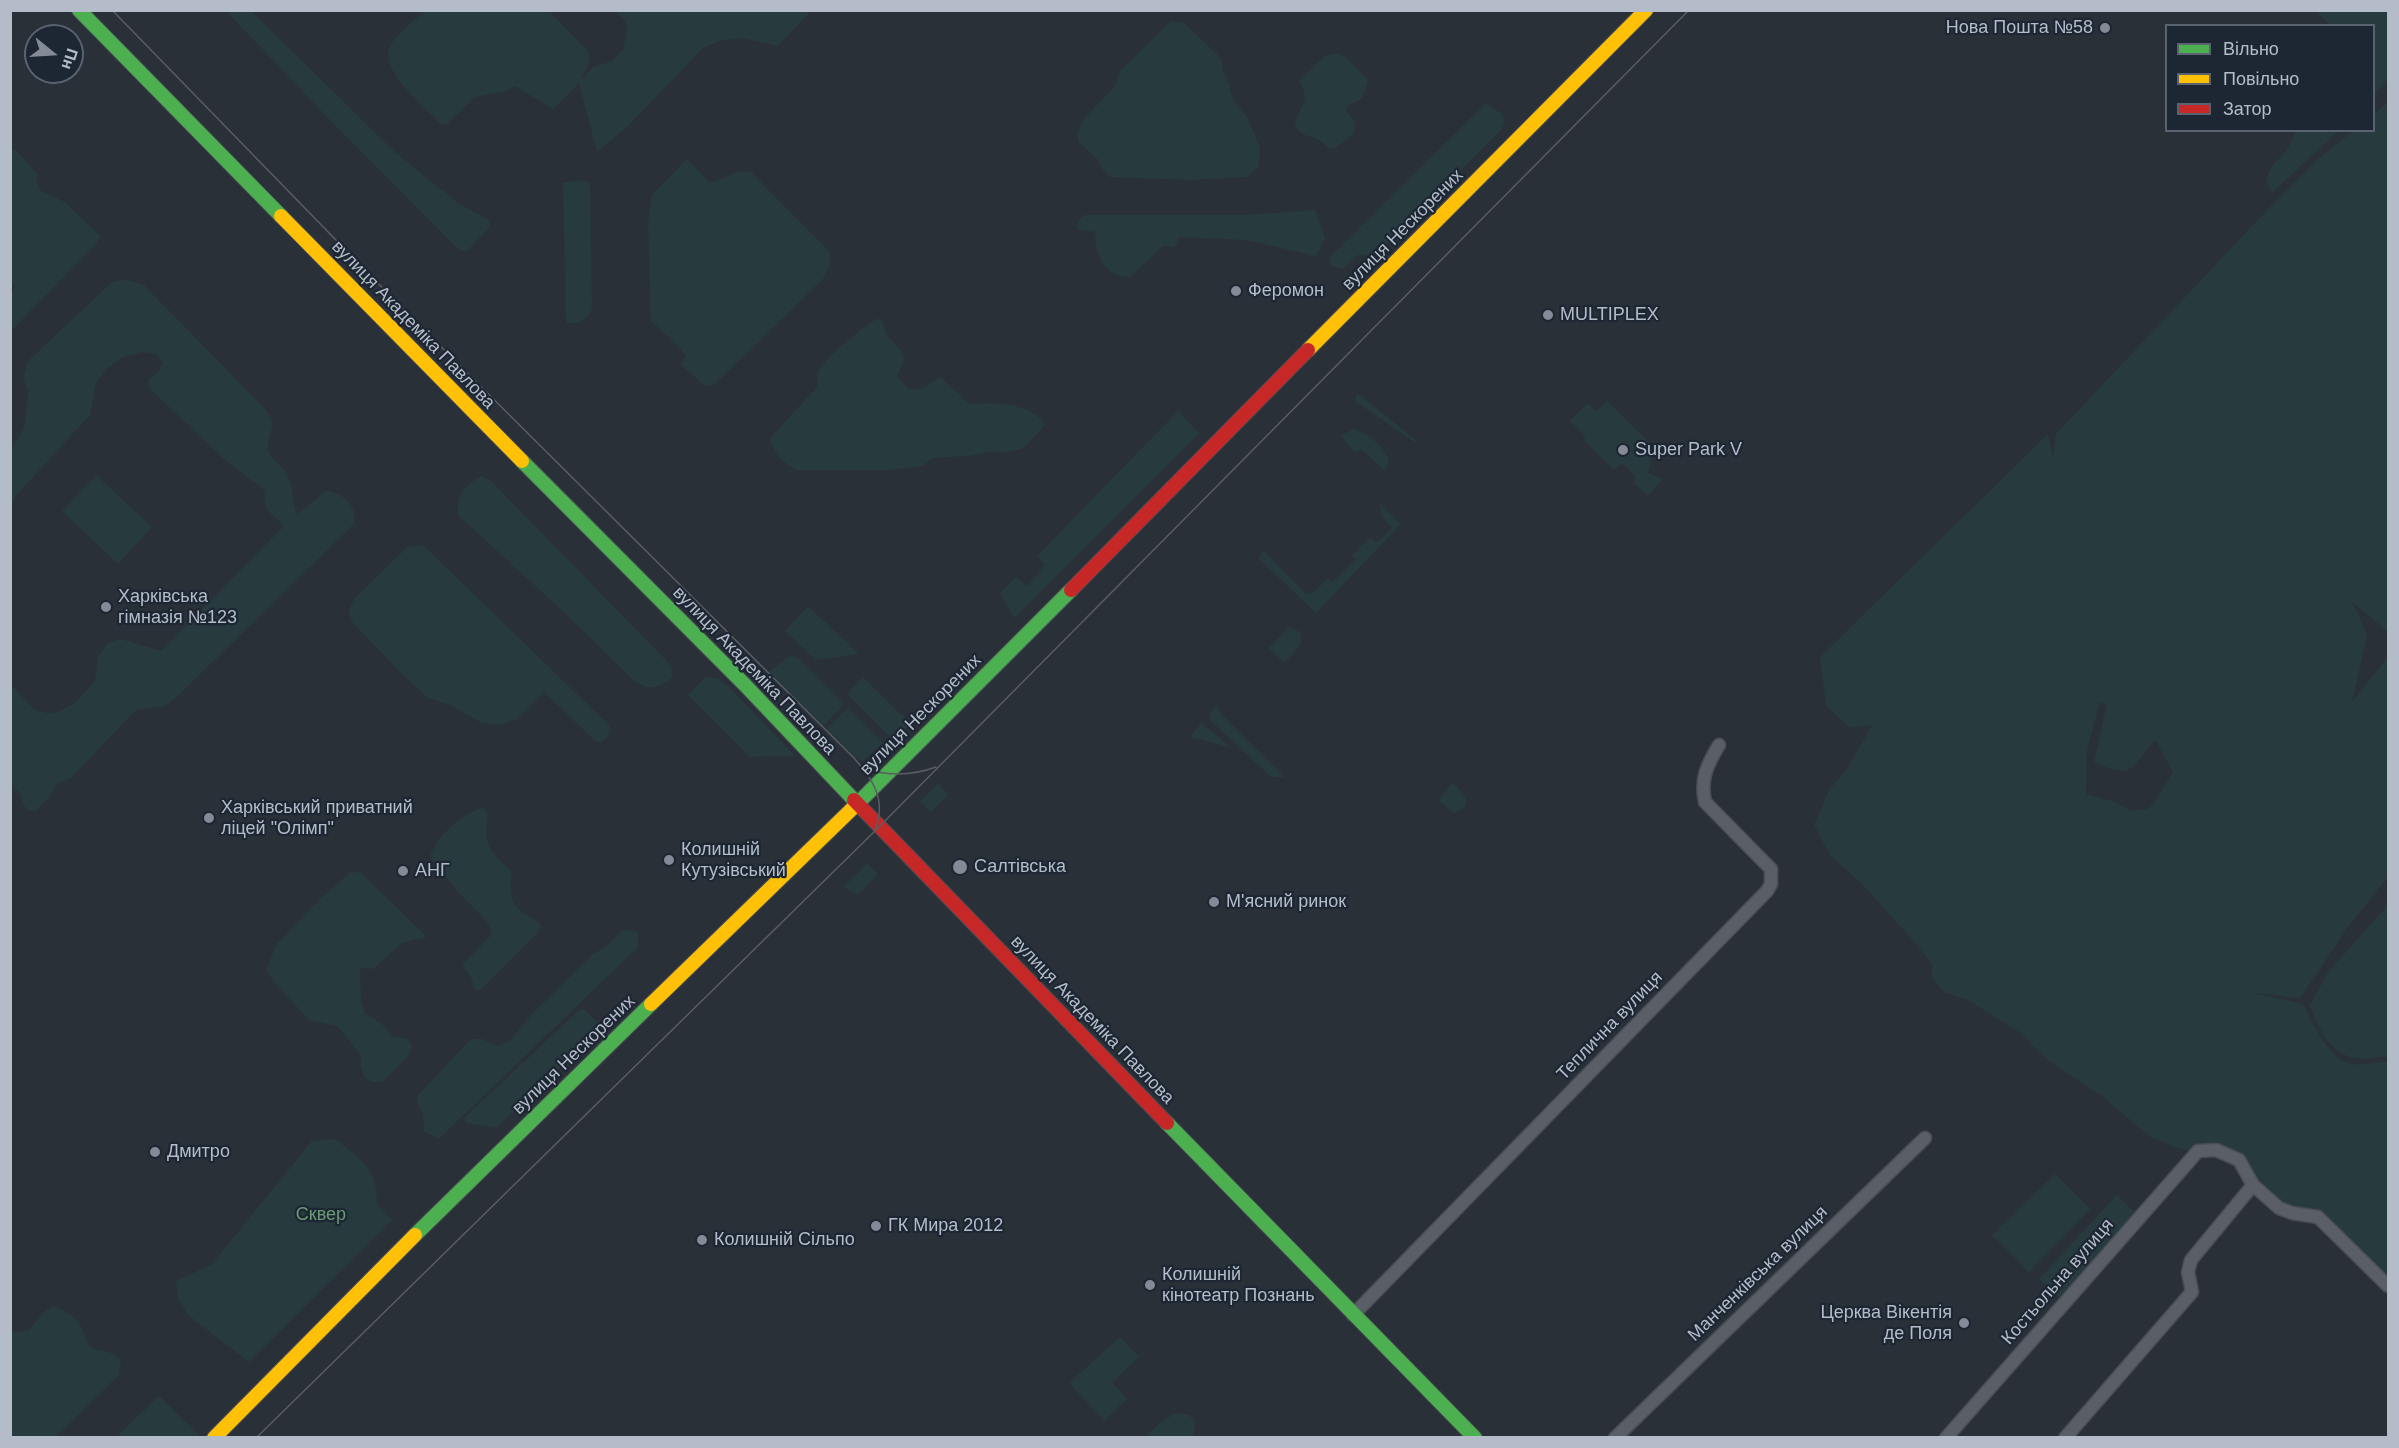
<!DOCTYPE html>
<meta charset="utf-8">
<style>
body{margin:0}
#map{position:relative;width:2399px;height:1448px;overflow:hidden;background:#2a3038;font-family:Arial,sans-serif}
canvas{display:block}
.frame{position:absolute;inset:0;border:12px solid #b4bcc9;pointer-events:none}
.legend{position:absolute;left:2165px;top:24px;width:210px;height:108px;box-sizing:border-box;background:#1d2633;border:2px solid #59626f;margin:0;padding:8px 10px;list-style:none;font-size:18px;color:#b4bcc9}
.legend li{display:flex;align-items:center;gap:12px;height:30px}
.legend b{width:30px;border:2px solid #59626f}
.north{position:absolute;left:24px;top:24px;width:60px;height:60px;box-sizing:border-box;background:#1d2633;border:2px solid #59626f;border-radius:50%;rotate:108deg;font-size:16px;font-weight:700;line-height:24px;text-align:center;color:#b4bcc9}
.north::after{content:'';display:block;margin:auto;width:21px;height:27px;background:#848b96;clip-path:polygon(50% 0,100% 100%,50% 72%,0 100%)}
</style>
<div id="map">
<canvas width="2399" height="1448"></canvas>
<div class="frame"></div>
<ul class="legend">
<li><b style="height:8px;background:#4caf50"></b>Вільно</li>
<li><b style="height:8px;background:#ffc107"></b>Повільно</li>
<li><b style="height:8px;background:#c62828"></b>Затор</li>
</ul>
<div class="north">Пн</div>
</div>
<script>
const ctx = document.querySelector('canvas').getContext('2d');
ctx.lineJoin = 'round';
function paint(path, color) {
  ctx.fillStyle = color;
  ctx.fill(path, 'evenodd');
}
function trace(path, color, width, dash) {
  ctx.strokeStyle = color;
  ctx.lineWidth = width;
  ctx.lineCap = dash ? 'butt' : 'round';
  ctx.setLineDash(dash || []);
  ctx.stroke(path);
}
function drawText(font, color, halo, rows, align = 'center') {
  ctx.font = font + ' Arial,sans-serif';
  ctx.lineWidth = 4.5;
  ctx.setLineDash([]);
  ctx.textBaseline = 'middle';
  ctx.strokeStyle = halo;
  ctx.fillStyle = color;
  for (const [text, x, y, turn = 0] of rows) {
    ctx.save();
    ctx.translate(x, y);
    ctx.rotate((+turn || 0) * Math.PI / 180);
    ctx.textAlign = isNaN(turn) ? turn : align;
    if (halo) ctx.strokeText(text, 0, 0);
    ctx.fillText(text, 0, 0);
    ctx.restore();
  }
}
const green = new Path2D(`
 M226,11h25l144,141 64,52 30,16 1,7 -23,24h-5l-9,-7 -127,-128z
 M424,11h125l39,40 2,9 -9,20 12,-13 19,-6 11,-11 4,-18 -1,-11 -11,-10h196l-33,35 -36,-8 -22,3 -16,6 -77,80 -30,25 -18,-69 -26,26 -38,-23 -12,6 -28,5 -29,28 -6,-2c-15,-16 -64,-54 -49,-79 8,-12 23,-23 33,-33z
 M2316,11h72v69l-14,14v-68l-46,-1v-2z
 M1171,21l13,2 33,31 5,7 1,12 4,5 6,22 14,17 13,30 -1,19 -12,11 -57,3 -80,-3 -8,-8 -4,-9 -19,-18 -2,-9 7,-14 31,-33 4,-14z
 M1335,53l10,4 23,23c-3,13 -5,22 -19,24l-3,7 10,12 -2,10 -20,16c-9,-2 -10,-7 -17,-10 -12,-5 -12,-2 -22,-12 2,-23 18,-21 4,-47l26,-24z
 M2388,102v530l-37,-31 9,16 7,20 -15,65 36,-45v220l-40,50 -48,71 -47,-5 50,11c9,18 26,56 48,60 11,2 26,-2 37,-3v225l-70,-68 -39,-10 -40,-48 -62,-12 -27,-11 -47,-40 -55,-37 -29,-28 -51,-32 -24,-8 -13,-16 2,-10 -15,-20 -56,-62 -32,-29 -16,-30 15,-35 18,-21 25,-44 -22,3 -24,-22 -6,-49 228,-223 5,24 3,-24 213,-226 48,-48 36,-29 21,-1v-16zM2100,702l7,3 -13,57c39,18 37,7 61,-22l18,32 -19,31 -6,6 -16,2 -20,-10 -26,-7 1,-44z
 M1486,103l16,11 3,9 -4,7 -126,126 -17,-1 -15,14 -11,-3 -3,-8z
 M2295,131h43l-65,61c-18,-16 9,-34 17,-47 2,-4 4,-10 5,-14z
 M11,150h5l22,25 -2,7 6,10 23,10 35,34 -2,6 -87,89v-36l4,-10 -5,-4z
 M687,159l23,24 28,-11 12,-1 80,81 -1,14 -4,11 -111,108 -9,1 -24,-21 5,-9 -6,-8 -29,-27 -3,-98 4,-28z
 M583,180l7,3 2,127c-7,11 -13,14 -26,13l-3,-140z
 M1315,210l10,28 -9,18 -70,-16 -66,-3 -6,10 -11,-1 -33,31c-27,0 -35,-24 -35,-46l-18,-1 1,-9 7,-6h158z
 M125,279l19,6 122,125 7,11c-1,8 -4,16 -5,24 -2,14 16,19 20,31 5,12 4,26 9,38l29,-23c19,3 31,14 28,33l-173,169 -15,13 -30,4 -65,68 -14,6 -9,14 -12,13 -8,-1 -5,-5 -3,-12 -9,-9v-99l24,25 13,3 10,-1 17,-9 20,-22 3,-24 10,-14 13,-4 40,12 123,-125c-12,-13 -22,-14 -19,-35l-41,-32 -75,-71v-9l9,-7 5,-9 -6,-9 -14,-2 -20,5 -16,11 -11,15 -6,32 -79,86v-51l13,-22 3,-25 1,-13 -5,-12 5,-17 84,-79z
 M878,318c7,6 5,12 10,18 6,8 12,12 17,21l-8,20 12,12 11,1 20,-13 29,27c22,-2 63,-2 76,21l-21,23 -20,5 -13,-2 -23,5 -36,2 -10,8 -30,4h-96c-13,-8 -24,-17 -26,-32l48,-52 -1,-13c11,-18 43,-44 61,-55z
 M1356,395h4l57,46 -1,2 -60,-41z
 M1607,401l47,46 -5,6 3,3 -4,17 15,6 -15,17 -14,-13 2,-6 -13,-13h-3l-6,6 -30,-30 2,-3 -16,-16 18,-18 6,7h4z
 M1178,411l21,22 -185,185 -14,-25 16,-16 11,9 18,-21 -8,-9z
 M1353,429c13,1 34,20 36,33l-5,8 -23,-21 -6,4 -14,-17z
 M96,475l56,52 -34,37 -56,-53z
 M481,476l8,3 177,181 6,7v10c-15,13 -25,14 -41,1l-63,-62 -110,-101c-1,-21 5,-28 23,-39z
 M1380,504l21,20 -85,89 -58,-55 6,-7 42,43 8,-2 14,-14 5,4 23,-23 -4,-4 18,-17 8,4 14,-14 -11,-13z
 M418,545l6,1 187,181 -4,11 -6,4 -6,-1 -51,-49 -28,28 -17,5 -19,-3 -30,-17 -22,-7 -26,-24 -49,-51 -5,-13 8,-13 51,-50z
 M808,606l51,48 -43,6 -31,-29z
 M1289,627l11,5c5,13 -7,22 -16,31l-15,-15z
 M790,655l8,3 46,46 -21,22 -54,-54z
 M706,677l12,1 10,8 67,70 -45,1 -62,-62z
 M863,677l48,47 -17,17 -47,-47z
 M1217,705l5,10 63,62h-14l-60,-56 -1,-8z
 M848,708l35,35 -20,18 -8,-4 -29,-28z
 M1201,723l31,25 -42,-11z
 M1453,782l14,17 -2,8 -11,6 -16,-13z
 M938,784l11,10 -18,18 -11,-10z
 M484,808l4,7c-6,30 4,38 24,57 -2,13 -3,31 10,40 7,5 13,6 19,14l-2,5 -60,60 -4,-1 -4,-13 -9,-12 30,-31 -3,-10 -30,-31 -29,-36c6,-20 33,-46 54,-49z
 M867,864l11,10 -20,21 -15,-8z
 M360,872l67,65 -25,6 -29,26 -13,-1 1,32 4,13 18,12 9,11 15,3 6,7 -5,10 -26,26h-9l-8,-4 -4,-10v-13l-24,-29 -28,-6 -36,-39 -7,-12 11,-25 36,-38 36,-33z
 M2388,905v151c-10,1 -23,4 -33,2 -24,-3 -39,-33 -45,-53l18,-33z
 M630,930l8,2v15l-199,192 -15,-8 -1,-17 -7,-13 3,-7 52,-55h11l15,7 12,-5 22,-26 60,-59 16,-11 15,-14z
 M584,1009l16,16 -2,7 -102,96 -30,-5 -2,-5 114,-107z
 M335,1139c25,19 43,30 42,65l15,16 -143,142 -60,-46 -11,-18 -2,-17 35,-16 101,-124z
 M2055,1174l35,35 -61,63 -37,-37z
 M2117,1195l17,17 -72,88 -23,-21z
 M53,1306c11,3 26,13 30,24 2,6 2,12 8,17 7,6 17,0 30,13l-2,15 -63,62h-45v-105l17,-1 15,-18z
 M1120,1337l19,20 -27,25 15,17 -23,22 -35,-38z
 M159,1396l42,41h-85z
 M1175,1413l14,2 7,7 -3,15h-48l15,-14z`);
const street = new Path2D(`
 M1353,1315l414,-424 4,-7v-15l-66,-67c-5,-23 2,-37 14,-57
 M1615,1438l310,-300
 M1946,1438l252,-287 18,-1 23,10 14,25 26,23 13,5 26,4 70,69
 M2065,1438l127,-146 -4,-20 3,-12 62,-75`);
const fast = new Path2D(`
 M79,10l202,206
 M522,461l223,224 109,115
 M857,804l214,-214
 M1167,1123l308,315
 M415,1235l236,-231`);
const slow = new Path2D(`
 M281,216l241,245
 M1308,350l338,-340
 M651,1004l206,-200
 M214,1438l201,-203`);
const jam = new Path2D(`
 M1071,590l237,-240
 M854,800l313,323`);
const tram = new Path2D(`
 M112,10l296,304 445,443c20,22 34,43 22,73
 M860,766c23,11 52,10 76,1
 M256,1438l619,-607 814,-821`);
const markers = [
 [2105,28,6,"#848b96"],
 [1236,291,6,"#848b96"],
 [1548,315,6,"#848b96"],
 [1623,450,6,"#848b96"],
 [106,607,6,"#848b96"],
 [209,818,6,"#848b96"],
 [669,860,6,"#848b96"],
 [960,867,8,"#848b96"],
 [403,871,6,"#848b96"],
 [1214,902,6,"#848b96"],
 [155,1152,6,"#848b96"],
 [876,1226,6,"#848b96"],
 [702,1240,6,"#848b96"],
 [1150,1285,6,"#848b96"],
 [1964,1323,6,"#848b96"]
];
const poiNames = [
 ["Нова Пошта №58",2093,28,"right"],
 ["Феромон",1248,291],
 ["MULTIPLEX",1560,315],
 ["Super Park V",1635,450],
 ["Харківська",118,597],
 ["гімназія №123",118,618],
 ["Харківський приватний",221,808],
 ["ліцей \"Олімп\"",221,829],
 ["Колишній",681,850],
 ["Кутузівський",681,871],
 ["Салтівська",974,867],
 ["АНГ",415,871],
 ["М'ясний ринок",1226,902],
 ["Дмитро",167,1152],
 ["ГК Мира 2012",888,1226],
 ["Колишній Сільпо",714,1240],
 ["Колишній",1162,1275],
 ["кінотеатр Познань",1162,1296],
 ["Церква Вікентія",1952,1313,"right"],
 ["де Поля",1952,1334,"right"]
];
const streetNames = [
 ["вулиця Нескорених",1403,230,-45],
 ["вулиця Академіка Павлова",413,325,46],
 ["вулиця Академіка Павлова",754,671,46],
 ["вулиця Нескорених",921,715,-45],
 ["вулиця Академіка Павлова",1092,1020,46],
 ["Теплична вулиця",1610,1026,-46],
 ["вулиця Нескорених",574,1055,-44],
 ["Манченківська вулиця",1758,1274,-44],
 ["Костьольна вулиця",2058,1282,-49]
];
const parkNames = [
 ["Сквер",321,1215]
];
paint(green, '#273a3e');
trace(street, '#484c53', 15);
trace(fast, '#484c53', 16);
trace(slow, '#484c53', 16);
trace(jam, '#484c53', 16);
trace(street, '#5a5e66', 12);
trace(fast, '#4caf50', 14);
trace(slow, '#ffc107', 14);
trace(jam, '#c62828', 14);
trace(tram, '#595d64', 1.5);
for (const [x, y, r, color] of markers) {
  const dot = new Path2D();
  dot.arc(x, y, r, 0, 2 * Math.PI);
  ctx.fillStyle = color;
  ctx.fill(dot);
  trace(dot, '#1d2633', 2);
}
drawText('18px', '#b4bcc9', '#1d2633', poiNames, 'left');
drawText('18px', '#b4bcc9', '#1d2633', streetNames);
drawText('18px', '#6b9a76', '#1d2633', parkNames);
</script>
